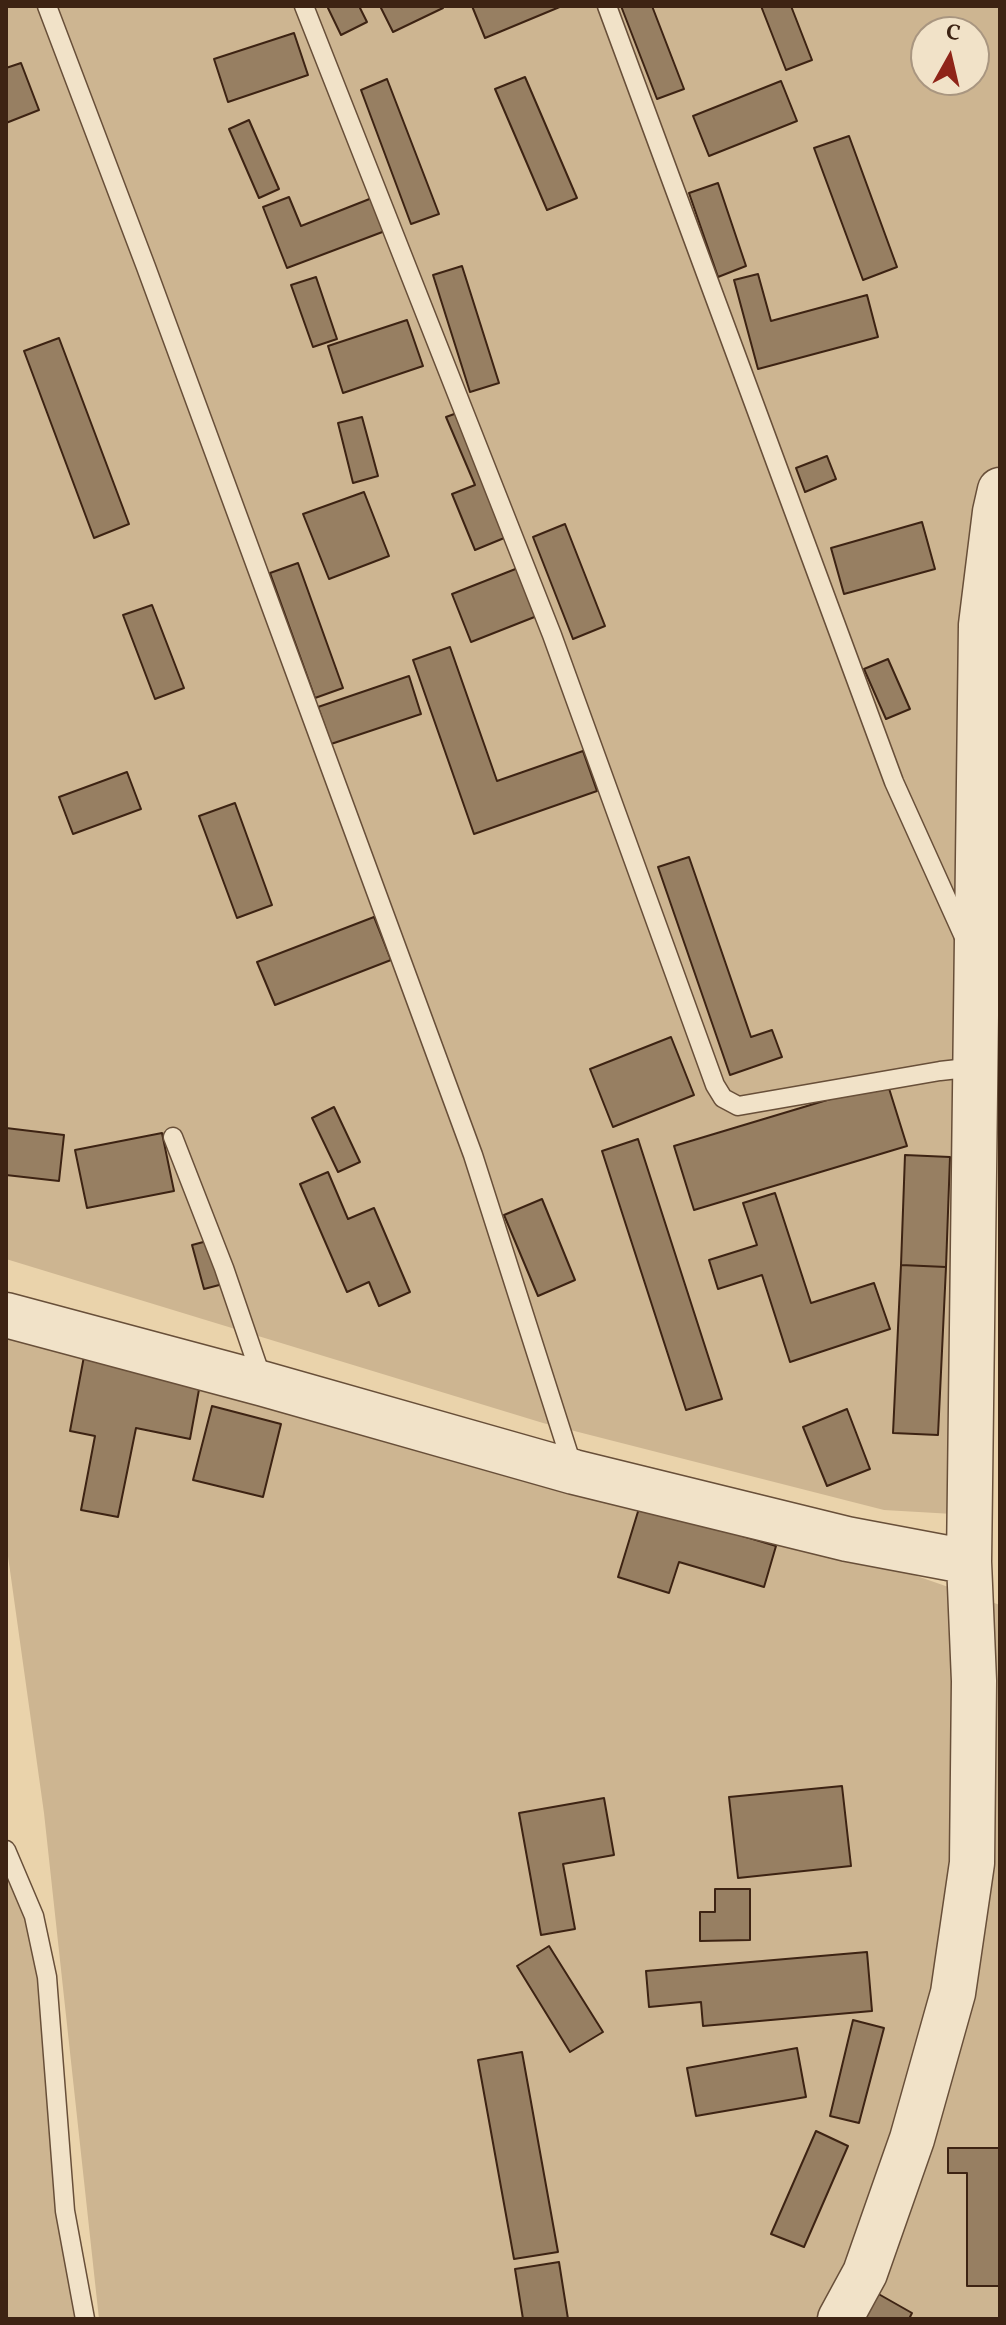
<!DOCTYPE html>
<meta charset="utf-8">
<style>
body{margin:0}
#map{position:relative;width:1006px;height:2325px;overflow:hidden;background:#ead3ab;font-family:Vollkorn,serif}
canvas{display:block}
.frame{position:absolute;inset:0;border:8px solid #3d2313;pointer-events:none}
.north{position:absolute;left:910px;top:16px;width:80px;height:80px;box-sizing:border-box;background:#f1e2c8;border:2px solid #a99680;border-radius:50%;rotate:8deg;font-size:22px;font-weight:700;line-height:32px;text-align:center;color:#3d2313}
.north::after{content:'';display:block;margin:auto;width:28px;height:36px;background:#8f2418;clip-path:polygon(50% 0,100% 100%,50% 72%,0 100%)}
</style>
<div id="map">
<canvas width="1006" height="2325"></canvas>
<div class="frame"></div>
<div class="north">С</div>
</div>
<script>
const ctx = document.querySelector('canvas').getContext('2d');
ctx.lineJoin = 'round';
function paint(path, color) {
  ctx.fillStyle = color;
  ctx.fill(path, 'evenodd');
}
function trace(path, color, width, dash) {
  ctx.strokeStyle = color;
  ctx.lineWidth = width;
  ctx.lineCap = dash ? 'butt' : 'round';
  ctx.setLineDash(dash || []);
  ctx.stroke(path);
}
const green = new Path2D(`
 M6,6h994v464l-47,1044 -69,-4 -341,-87 -537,-164zM926,32h48v48h-48z
 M6,1323l885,244 109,38v714h-901l-55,-506 -38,-271z
 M6,1857l30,43 42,419h-72z`);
const building = new Path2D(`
 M327,6h32l8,16 -26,13z
 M380,6h63v2l-50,24z
 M472,6h90l-77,32z
 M621,6h31l32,83 -27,10z
 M761,6h30l21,54 -26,10z
 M294,33l14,42 -80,27 -14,-43z
 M21,63l18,47 -33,13v-55z
 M525,77l52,121 -30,12 -52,-121z
 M387,79l52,135 -28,10 -50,-134z
 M781,81l16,40 -88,35 -16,-40z
 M249,120l30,69 -20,9 -30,-69z
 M849,136l48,131 -34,13 -49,-132z
 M718,183l28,83 -28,11 -29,-84z
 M289,197l12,29 71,-28 13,33 -98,37 -24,-61z
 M462,266l37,117 -29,9 -37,-117z
 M758,274l13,47 96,-26 11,42 -120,32 -24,-89z
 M316,277l21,62 -24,8 -22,-62z
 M407,320l16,46 -80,27 -15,-47z
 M59,338l70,186 -35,14 -70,-187z
 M457,413l52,123 -34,14 -23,-56 23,-9 -29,-68z
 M362,417l16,59 -25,7 -15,-60z
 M827,456l9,23 -31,13 -9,-24z
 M364,492l25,64 -60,23 -26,-65z
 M922,522l13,47 -91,25 -13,-46z
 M565,524l40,102 -32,13 -40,-102z
 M298,563l45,125 -28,10 -45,-125z
 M518,568l19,48 -66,26 -19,-48z
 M152,605l32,83 -29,11 -32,-84z
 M450,647l47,134 86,-30 14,40 -123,43 -61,-174z
 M888,659l22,50 -24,10 -22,-50z
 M409,676l12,38 -90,30 -13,-37z
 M127,772l14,37 -68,25 -14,-37z
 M235,803l37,102 -35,13 -38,-102z
 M689,857l62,180 21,-7 10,27 -52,18 -72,-208z
 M374,917l17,43 -116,45 -18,-43z
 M671,1037l23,58 -81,32 -23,-58z
 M887,1082l20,64 -213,64 -20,-64z
 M334,1107l26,55 -22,10 -26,-54z
 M6,1128l58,7 -5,46 -53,-6z
 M162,1133l12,58 -87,17 -12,-58z
 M638,1139l84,260 -36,11 -84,-259z
 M905,1155l45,2 -4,110 -45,-2z
 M328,1172l20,47 26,-11 36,84 -31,14 -10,-24 -22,10 -47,-108z
 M775,1193l36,110 63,-20 16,46 -100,33 -28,-87 -44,14 -9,-29 48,-15 -14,-42z
 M542,1199l33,81 -37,16 -34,-81z
 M211,1240l12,44 -19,5 -12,-44z
 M901,1265l45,2 -8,168 -45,-2z
 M85,1351l117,22 -12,66 -54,-11 -18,89 -37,-7 14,-74 -25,-5z
 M212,1406l69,18 -18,73 -70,-17z
 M847,1409l23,60 -43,17 -24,-59z
 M640,1505l136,41 -12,41 -85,-25 -10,31 -51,-16z
 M842,1786l9,80 -113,12 -9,-81z
 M604,1798l10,57 -51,9 12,65 -34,6 -22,-122z
 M715,1889h35v51l-50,1v-29h15z
 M549,1946l54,86 -33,20 -53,-86z
 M867,1952l5,59 -169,15 -2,-24 -52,5 -3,-36z
 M853,2020l31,8 -25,95 -29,-7z
 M797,2048l9,49 -110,19 -9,-48z
 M522,2052l36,200 -44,7 -36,-199z
 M816,2131l32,15 -44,101 -33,-13z
 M948,2148h52v138h-33v-113h-19z
 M559,2262l9,57h-45l-8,-50z
 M875,2292l37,21 -3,6h-49z`);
const service = new Path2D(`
 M47,6l99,261 327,888 101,316
 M304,6l248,629 163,450 8,13 15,8 202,-35 36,-4
 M607,6l287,776 70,155
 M173,1137l51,131 39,114
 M6,1850l28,66 13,61 18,234 20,108`);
const tertiary = new Path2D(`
 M6,1315l258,69 310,88 273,67 122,23
 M840,2319l25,-46 47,-134 41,-146 19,-130 2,-182 -5,-119 12,-937 14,-113 5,-22`);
paint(green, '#cdb591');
paint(building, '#977f62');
trace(building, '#3d2313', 2);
trace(service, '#684f39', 21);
trace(tertiary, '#684f39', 47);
trace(service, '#f1e2c8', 18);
trace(tertiary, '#f1e2c8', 44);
</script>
